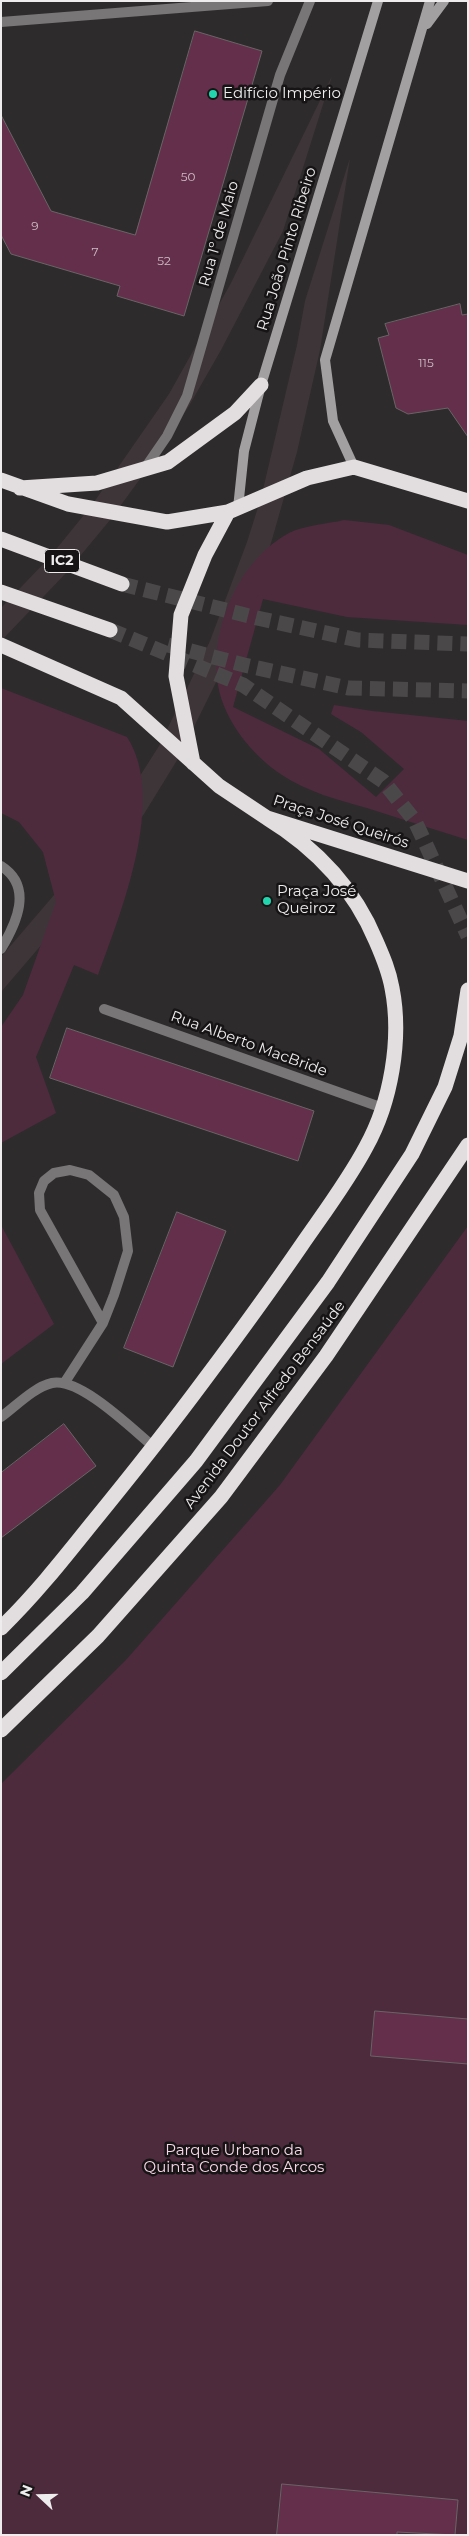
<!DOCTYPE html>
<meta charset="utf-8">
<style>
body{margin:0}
#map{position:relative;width:469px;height:2536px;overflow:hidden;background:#2e2b2d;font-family:Montserrat,sans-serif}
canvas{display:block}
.frame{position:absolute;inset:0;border:2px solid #eeeced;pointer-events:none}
.north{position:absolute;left:15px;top:2471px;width:50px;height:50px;-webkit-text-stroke:4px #161415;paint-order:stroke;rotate:291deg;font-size:14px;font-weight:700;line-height:20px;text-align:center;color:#eeeced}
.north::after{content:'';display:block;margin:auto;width:18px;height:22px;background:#eeeced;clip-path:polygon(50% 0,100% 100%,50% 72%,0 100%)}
</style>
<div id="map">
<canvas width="469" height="2536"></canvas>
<div class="frame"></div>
<div class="north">N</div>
</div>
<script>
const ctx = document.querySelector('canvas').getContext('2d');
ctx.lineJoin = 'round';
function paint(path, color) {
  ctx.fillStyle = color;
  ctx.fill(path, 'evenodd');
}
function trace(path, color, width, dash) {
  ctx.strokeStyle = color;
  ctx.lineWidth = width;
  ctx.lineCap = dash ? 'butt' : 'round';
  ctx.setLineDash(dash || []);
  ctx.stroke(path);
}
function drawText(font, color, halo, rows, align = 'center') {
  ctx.font = font + ' Montserrat,sans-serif';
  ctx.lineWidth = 5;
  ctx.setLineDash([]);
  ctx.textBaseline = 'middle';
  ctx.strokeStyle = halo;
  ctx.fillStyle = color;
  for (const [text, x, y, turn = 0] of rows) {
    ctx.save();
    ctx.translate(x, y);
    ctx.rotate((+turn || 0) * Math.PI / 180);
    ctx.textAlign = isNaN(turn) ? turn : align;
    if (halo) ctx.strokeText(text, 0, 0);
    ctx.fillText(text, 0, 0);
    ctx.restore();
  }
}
const built = new Path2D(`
 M332,76l-49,155 -62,119 -32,56 -41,62 -38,52 -44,53 -65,68v-33l48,-50 43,-53 77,-111 62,-111z
 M350,158l-30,192 -23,102 -28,98 -37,100 -53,107 -35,57 -48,67 -95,111v-35l77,-90 46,-66 35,-55 51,-105 37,-99 14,-44 36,-153 8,-44z`);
const green = new Path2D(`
 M344,520l45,5 79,30v70l-121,-8 -84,-18 -30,108 86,42 57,48 28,-28 -43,-37 -30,-18 3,-9 38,6 96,10v119c-34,-11 -68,-21 -101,-32 -29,-8 -59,-16 -85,-33 -29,-19 -58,-54 -64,-90 -9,-56 21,-125 71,-152 16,-8 39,-9 55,-13z
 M1,688l126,49c40,62 -6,175 -29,238l-24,-10 -38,92 20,56 -55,30v-116l22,-32 33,-93 -13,-50 -24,-30 -18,-9z
 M1,1225l53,99 -53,40z
 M468,1226v1309h-467v-751l125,-124 154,-175z`);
const building = new Path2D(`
 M195,31l67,20 -78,265 -67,-20 3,-10 -109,-32 -10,-19v-120l50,96 84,24z
 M460,304l2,11 6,-1v123l-20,-29 -40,6 -12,-6 -18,-70 11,-3 -4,-11z
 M67,1028l247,83 -16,50 -248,-83z
 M177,1212l49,19 -53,136 -49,-19z
 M64,1424l32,42 -95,72v-65z
 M375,2011l93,8v45l-97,-8z
 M282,2484l176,16 -3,35 -58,-3v3h-120z`);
const highwayTunnel = new Path2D(`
 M122,584l135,34 101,22 110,4
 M110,630l133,55 140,96 32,40 53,115
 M168,645l76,20 104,23 120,3`);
const street = new Path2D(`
 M1,22l267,-21
 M145,468l22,-32 20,-40 93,-321 30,-74
 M1,866c33,21 15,58 0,83
 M104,1009l279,99
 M65,1382l38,-59 11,-28 14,-44 -4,-34 -10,-22 -25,-20 -19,-5 -16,3 -10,8 -5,12 1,17 63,113
 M1,1417c15,-11 33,-30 51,-34 28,-6 80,46 102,64`);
const secondary = new Path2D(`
 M427,24l17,-23
 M354,467l-21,-46 -8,-61 105,-359
 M238,508l6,-57 17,-66 117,-384`);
const highway = new Path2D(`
 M1,480l67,24 99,18 61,-10
 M20,488l77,-5 71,-21 67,-49 26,-28
 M1,539l121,45
 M1,592l109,38
 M1,645l120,53 98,88 48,32 201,63
 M193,763l-17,-87 5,-61 24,-60 23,-43 79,-34 47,-11 114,34
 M1,1628c32,-31 60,-66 88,-101 40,-49 79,-98 116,-148 33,-44 65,-88 96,-133 22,-32 47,-65 65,-99 25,-45 36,-108 26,-159 -3,-17 -9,-31 -16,-47 -22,-53 -60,-93 -109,-123
 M1,1673l81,-80 114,-132 132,-179 84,-128 33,-67 16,-51 7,-46
 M1,1730l97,-94 123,-139 105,-141 142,-211`);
const markers = [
 [213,94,5,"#23d5af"],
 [267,901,5,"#23d5af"]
];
const numberNames = [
 ["50",188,177],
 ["9",35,226],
 ["7",95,252],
 ["52",164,261],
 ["115",426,363]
];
const shields = [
 [62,561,35]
];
const shieldNames = [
 ["IC2",62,561]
];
const poiNames = [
 ["Edifício Império",223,94],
 ["Praça José",277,892],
 ["Queiroz",277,909]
];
const streetNames = [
 ["Rua 1º de Maio",219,234,-74],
 ["Rua João Pinto Ribeiro",287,249,-73],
 ["Praça José Queirós",341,822,18],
 ["Rua Alberto MacBride",249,1044,20],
 ["Avenida Doutor Alfredo Bensaúde",265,1405,-53]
];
const parkNames = [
 ["Parque Urbano da",234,2151],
 ["Quinta Conde dos Arcos",234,2168]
];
paint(built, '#3e3539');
paint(green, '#4d2b3c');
paint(building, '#642f4b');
trace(building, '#686566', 1);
trace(highwayTunnel, '#4b484a', 15, [15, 8]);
trace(street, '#787677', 10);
trace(secondary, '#a3a0a1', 10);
trace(highway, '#e2dedf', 15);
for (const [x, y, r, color] of markers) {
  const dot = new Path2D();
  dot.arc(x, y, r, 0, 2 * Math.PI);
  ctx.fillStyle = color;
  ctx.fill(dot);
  trace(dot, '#161415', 2);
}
drawText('12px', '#ccbdc4', null, numberNames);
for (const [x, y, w] of shields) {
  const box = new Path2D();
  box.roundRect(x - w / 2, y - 11.5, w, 23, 4);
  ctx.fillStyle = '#161415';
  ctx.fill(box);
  trace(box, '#eeeced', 1);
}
drawText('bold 14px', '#eeeced', null, shieldNames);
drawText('15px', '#eeeced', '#161415', poiNames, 'left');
drawText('15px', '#eeeced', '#161415', streetNames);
drawText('15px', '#fad6e7', '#161415', parkNames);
</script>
